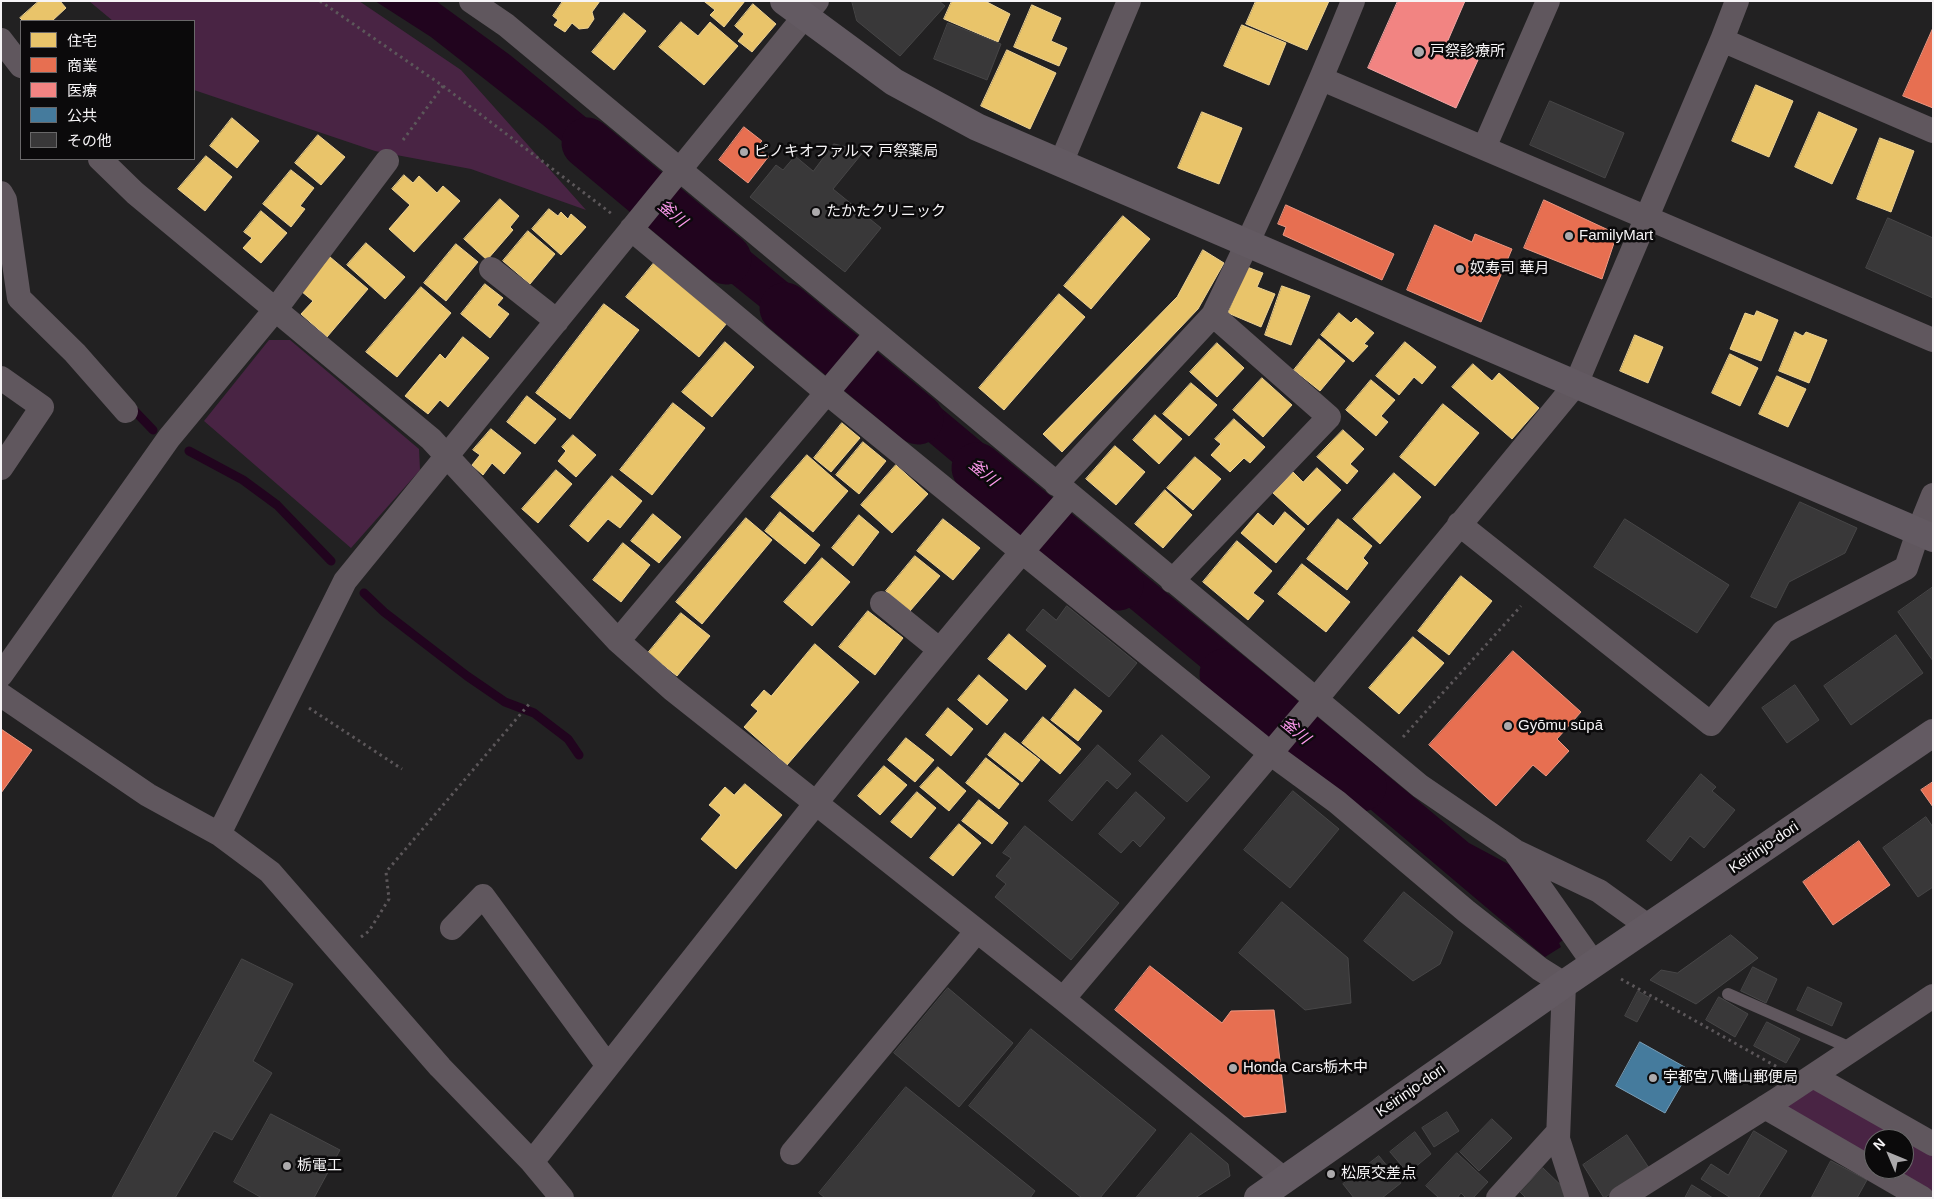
<!DOCTYPE html>
<meta charset="utf-8">
<style>
body{margin:0}
#map{position:relative;width:1934px;height:1199px;overflow:hidden;background:#222122;font-family:Arial,"Noto Sans JP",sans-serif}
canvas{display:block}
.frame{position:absolute;inset:0;border:2px solid #f6f4f6;pointer-events:none}
.legend{position:absolute;left:20px;top:20px;width:175px;height:140px;box-sizing:border-box;background:#0b0a0b;border:1px solid #696869;margin:0;padding:6px 9px;list-style:none;font-size:15px;color:#f6f4f6}
.legend li{display:flex;align-items:center;gap:10px;height:25px}
.legend b{width:25px;border:1px solid #696869}
.north{position:absolute;left:1864px;top:1129px;width:50px;height:50px;box-sizing:border-box;background:#0b0a0b;border:1px solid #696869;border-radius:50%;rotate:315deg;font-size:14px;font-weight:700;line-height:20px;text-align:center;color:#f6f4f6}
.north::after{content:'';display:block;margin:auto;width:18px;height:22px;background:#acaaac;clip-path:polygon(50% 0,100% 100%,50% 72%,0 100%)}
</style>
<div id="map">
<canvas width="1934" height="1199"></canvas>
<div class="frame"></div>
<ul class="legend">
<li><b style="height:14px;background:#e9c46a"></b>住宅</li>
<li><b style="height:14px;background:#e76f51"></b>商業</li>
<li><b style="height:14px;background:#f28482"></b>医療</li>
<li><b style="height:14px;background:#457b9d"></b>公共</li>
<li><b style="height:14px;background:#393839"></b>その他</li>
</ul>
<div class="north">N</div>
</div>
<script>
const ctx = document.querySelector('canvas').getContext('2d');
ctx.lineJoin = 'round';
function paint(path, color) {
  ctx.fillStyle = color;
  ctx.fill(path, 'evenodd');
}
function trace(path, color, width, dash) {
  ctx.strokeStyle = color;
  ctx.lineWidth = width;
  ctx.lineCap = dash ? 'butt' : 'round';
  ctx.setLineDash(dash || []);
  ctx.stroke(path);
}
function drawText(font, color, halo, rows, align = 'center') {
  ctx.font = font + ' Arial,"Noto Sans JP",sans-serif';
  ctx.lineWidth = 5;
  ctx.setLineDash([]);
  ctx.textBaseline = 'middle';
  ctx.strokeStyle = halo;
  ctx.fillStyle = color;
  for (const [text, x, y, turn = 0] of rows) {
    ctx.save();
    ctx.translate(x, y);
    ctx.rotate((+turn || 0) * Math.PI / 180);
    ctx.textAlign = isNaN(turn) ? turn : align;
    if (halo) ctx.strokeText(text, 0, 0);
    ctx.fillText(text, 0, 0);
    ctx.restore();
  }
}
const green = new Path2D(`
 M89,1h270l102,69 125,140 -115,-41 -96,-18 -181,-61v-69h-81z
 M269,340h21l129,109 1,21 -69,78 -147,-127z
 M1813,1087l120,68v42l-49,-28h20v-30h-30v24l-94,-54z`);
const water = new Path2D(`
 M375,1h61l74,54 145,119 -23,27 -89,-76 -112,-88z
 M685,198l168,138 -22,28 -171,-138z
 M879,356l166,139 -21,27 -166,-139z
 M1079,521l217,178 -24,27 -215,-178z
 M1323,722l146,121 43,23 54,72 -7,5 2,4 -16,10 -245,-207z`);
const homes = new Path2D(`
 M39,1h21l6,7 -14,13h-29l-3,-3z
 M563,1h37l-8,11 2,7 -6,9 -9,1 -7,-6 -7,9 -11,-7 4,-5 -5,-4z
 M706,1h39l-21,26 -14,-12 5,-5 -10,-8z
 M952,1h33l25,13 -12,28 -54,-23z
 M1256,1h73l-22,49 -61,-26z
 M753,4l23,20 -24,28 -14,-11 6,-7 -9,-8z
 M1032,5l29,13 -10,23 16,7 -8,18 -45,-19z
 M624,13l22,18 -32,39 -22,-18z
 M681,22l17,14 12,-14 28,24 -34,39 -45,-38z
 M1242,25l44,18 -17,42 -45,-19z
 M1007,50l49,23 -26,56 -49,-23z
 M1756,85l37,16 -24,56 -37,-16z
 M1202,112l40,16 -23,56 -41,-16z
 M1819,112l38,17 -25,55 -37,-17z
 M232,118l27,23 -22,27 -27,-22z
 M318,135l27,22 -24,28 -26,-22z
 M1880,138l34,13 -23,61 -34,-13z
 M206,156l26,21 -27,34 -27,-22z
 M291,170l23,18 -14,18 5,3 -14,18 -28,-23z
 M404,175l9,8 6,-7 18,17 6,-7 17,15 -46,51 -25,-23 21,-24 -18,-16z
 M500,199l19,17 -9,11 3,3 -26,30 -23,-21z
 M549,209l9,7 3,-4 7,7 3,-5 15,13 -25,28 -29,-26z
 M261,211l26,22 -26,30 -18,-15 9,-10 -8,-6z
 M1123,216l27,23 -59,70 -27,-23z
 M528,231l27,23 -25,30 -27,-23z
 M366,243l39,34 -20,22 -38,-34z
 M456,244l22,18 -32,39 -22,-18z
 M1203,250l21,13 -26,46 -136,143 -19,-18 134,-137z
 M330,257l38,32 -41,48 -26,-23 12,-13 -12,-10z
 M654,263l73,60 -28,34 -73,-60z
 M1247,267l16,6 -6,14 18,7 -14,33 -33,-14z
 M485,284l18,14 -6,7 12,9 -19,24 -29,-24z
 M1282,286l28,10 -19,49 -26,-10z
 M421,287l30,26 -54,64 -31,-25z
 M1059,294l26,23 -81,93 -25,-22z
 M604,304l35,26 -69,89 -34,-26z
 M1757,311l21,9 -17,41 -31,-12 15,-36 9,3z
 M1339,313l12,10 5,-5 18,15 -10,11 4,2 -15,16 -32,-27z
 M1795,332l8,4 3,-4 21,8 -18,43 -30,-12z
 M1635,335l28,12 -15,36 -28,-12z
 M463,337l26,21 -41,49 -8,-7 -12,14 -23,-18 35,-42 5,5z
 M1319,339l26,22 -25,30 -26,-21z
 M725,342l29,25 -42,50 -30,-25z
 M1405,342l31,25 -14,17 -8,-7 -15,18 -23,-19z
 M1217,343l27,25 -27,29 -27,-25z
 M1730,354l28,14 -18,38 -28,-13z
 M1473,364l19,17 7,-8 40,35 -27,31 -60,-52z
 M1777,376l29,13 -18,38 -29,-13z
 M1262,378l30,27 -29,32 -30,-27z
 M1371,380l24,20 -14,16 7,6 -12,14 -30,-26z
 M1191,383l26,22 -28,31 -26,-22z
 M527,396l29,23 -21,25 -28,-22z
 M673,403l32,25 -53,67 -32,-25z
 M1443,404l36,29 -44,53 -35,-29z
 M1155,415l27,24 -23,25 -26,-24z
 M1234,419l31,28 -15,16 -6,-5 -14,14 -19,-17 10,-11 -6,-5z
 M842,423l18,15 -29,34 -17,-14z
 M491,429l30,24 -17,21 -12,-11 -9,12 -11,-10 8,-10 -7,-5z
 M1343,430l21,19 -14,15 8,7 -11,13 -30,-27z
 M573,435l23,20 -20,22 -18,-16 8,-10 -4,-4z
 M863,442l23,19 -27,33 -23,-19z
 M1115,446l30,26 -29,33 -30,-26z
 M807,455l41,36 -35,41 -42,-35z
 M1195,457l26,22 -28,31 -26,-22z
 M896,465l32,29 -36,39 -31,-28z
 M1317,468l24,22 -33,35 -35,-32 20,-21 10,10z
 M556,470l16,14 -34,39 -16,-14z
 M1394,473l27,24 -41,47 -27,-25z
 M612,476l30,25 -22,27 -12,-9 -20,23 -18,-16z
 M1165,490l27,25 -29,33 -28,-24z
 M780,512l40,33 -15,19 -40,-33z
 M1285,512l20,17 -29,34 -35,-30 17,-20 15,13z
 M653,514l28,23 -22,26 -28,-22z
 M859,515l20,17 -26,34 -21,-18z
 M746,518l26,22 -70,84 -26,-22z
 M943,519l37,29 -27,32 -36,-29z
 M1338,519l34,27 -9,12 5,5 -21,27 -40,-31z
 M1237,541l35,30 -19,22 11,8 -16,19 -45,-38z
 M623,543l27,22 -29,37 -28,-22z
 M915,556l25,20 -30,35 -24,-20z
 M822,558l28,24 -38,44 -28,-24z
 M1302,564l48,38 -24,30 -48,-38z
 M1461,576l31,25 -43,54 -31,-24z
 M868,611l35,27 -28,37 -36,-28z
 M681,613l29,23 -33,40 -29,-23z
 M1009,634l37,32 -20,24 -38,-31z
 M1413,637l31,26 -45,51 -30,-26z
 M815,644l44,38 -72,83 -43,-38 14,-16 -7,-6 13,-15 7,6z
 M979,675l29,25 -21,25 -29,-25z
 M1075,689l27,22 -24,30 -27,-21z
 M948,708l25,21 -22,27 -25,-21z
 M1043,717l38,32 -21,25 -38,-31z
 M1005,733l35,27 -18,22 -34,-27z
 M906,738l28,22 -19,22 -27,-22z
 M986,758l33,26 -20,25 -33,-26z
 M884,766l23,19 -27,30 -22,-19z
 M938,767l28,24 -17,20 -29,-24z
 M745,784l37,31 -46,54 -35,-30 20,-24 -12,-10 16,-18 9,8z
 M917,792l19,16 -25,30 -20,-16z
 M979,800l29,23 -16,21 -30,-23z
 M959,824l22,19 -28,33 -23,-18z`);
const shops = new Path2D(`
 M1933,28v80l-30,-12z
 M744,127l18,14 -6,6 13,9 -21,27 -29,-23z
 M1544,200l73,34 -15,45 -78,-31z
 M1286,205l108,49 -12,26 -99,-45 3,-8 -8,-3z
 M1435,225l37,17 3,-8 37,15 -31,73 -74,-32z
 M1513,651l68,61 -24,27 12,12 -23,25 -13,-11 -37,41 -67,-61z
 M1,729l31,21 -31,43z
 M1933,782v25l-12,-17z
 M1859,841l31,44 -57,40 -30,-43z
 M1150,966l72,57 9,-12 43,-1 12,102 -42,5 -129,-107z`);
const health = new Path2D(`
 M1398,1h67l-19,44 32,15 -22,48 -88,-40z`);
const public = new Path2D(`
 M1640,1042l50,28 -25,43 -49,-27z`);
const stream = new Path2D(`
 M129,405l24,25
 M189,451l54,29 34,25 54,56
 M364,593l20,19 83,64 38,26 29,11 34,26 11,16`);
const river = new Path2D(`
 M587,143l139,116
 M785,308l133,111
 M977,468l141,117
 M1225,674l136,112`);
const building = new Path2D(`
 M852,1h87l6,5 -45,50 -43,-35z
 M948,23l53,21 -14,36 -53,-21z
 M1550,101l74,32 -19,45 -75,-33z
 M834,144l30,7 -31,38 48,39 -36,44 -95,-75 26,-32 7,5 12,-14 18,15z
 M1888,218l45,20v60l-67,-30z
 M1800,502l57,26 -12,25 -56,29 -13,26 -25,-11z
 M1625,519l104,66 -32,48 -103,-66z
 M1933,587v74l-35,-49z
 M1067,606l70,57 -28,34 -83,-67 17,-21 13,11z
 M1896,635l27,38 -72,52 -27,-39z
 M1795,685l24,35 -32,23 -25,-35z
 M1162,735l48,42 -23,25 -48,-41z
 M1098,745l33,29 -14,15 -10,-9 -35,41 -23,-20z
 M1701,774l15,13 -4,4 23,19 -31,38 -14,-12 -19,25 -24,-20z
 M1293,791l46,38 -49,59 -46,-38z
 M1136,792l29,26 -25,29 -7,-7 -12,13 -22,-19z
 M1926,817l7,10v60l-15,10 -35,-49z
 M1025,826l94,77 -48,57 -76,-63 11,-13 -10,-8 15,-18 -8,-5z
 M1404,892l49,40 -13,32 -27,17 -49,-40z
 M1282,902l66,56 3,45 -46,7 -66,-57z
 M1731,935l27,23 -62,46 -46,-24 11,-10 16,3z
 M242,959l51,25 -40,77 19,12 -40,67 -18,-9 -39,67h-63z
 M1753,967l24,12 -11,24 -25,-12z
 M1808,987l34,16 -10,23 -35,-16z
 M948,988l65,55 -54,64 -65,-54z
 M1638,991l12,7 -13,24 -12,-6z
 M1719,997l29,17 -13,23 -29,-17z
 M1767,1022l33,17 -14,24 -32,-17z
 M1031,1029l125,101 -56,68h-18l-113,-92z
 M906,1087l129,104 -5,7h-205l-6,-5z
 M1447,1112l12,19 -25,16 -12,-19z
 M271,1114l69,36 -26,48h-52l-28,-16z
 M1492,1119l20,19 -33,33 -19,-19z
 M1754,1131l33,20 -29,47h-27l-30,-19 10,-15 17,11z
 M1415,1132l16,22 -23,19 -18,-21z
 M1191,1133l37,31 2,12 -35,22h-59z
 M1627,1135l22,33 -45,30 -21,-33z
 M1457,1153l31,29 -15,16h-7l-5,-5 -4,5h-18l-13,-12z
 M1379,1156l22,27 -19,15h-28l-11,-14z
 M1831,1161l36,19 -10,18 -45,-1z
 M1543,1168l27,26 -4,4h-40l-6,-6z
 M1692,1185l21,13h-28z`);
const path = new Path2D(`
 M320,1l123,85 169,128
 M403,140l40,-54
 M309,708l93,61
 M1403,737l118,-131
 M361,937l8,-6 20,-32 -3,-27 144,-169
 M1621,979l158,89`);
const lane = new Path2D(`
 M1728,994l125,55`);
const street = new Path2D(`
 M471,1l35,24 914,761 95,65 84,40 50,36
 M1,40l20,26
 M1722,40l211,91
 M1322,79l611,261
 M1484,148l64,-147
 M100,159l35,34 296,246 187,202 54,48 391,310 222,181
 M1061,163l68,-162
 M1,193l4,7 14,98 56,55 51,58
 M631,229l195,163 195,159 249,202 67,49 129,109 74,58 24,15 -6,155 19,59
 M491,269l66,52
 M1213,315c50,-103 97,-207 140,-314
 M1,378l41,29 -41,61
 M1056,484l157,-169 116,102 -157,164
 M1459,524l252,200 72,-92 123,-64 12,-36 15,-37
 M882,603l58,47
 M618,641l258,-307
 M1,675l168,-237 106,-128 112,-149
 M1,695l147,100 71,39 51,38 170,195 92,95 30,36
 M219,834l126,-253 472,-580
 M1516,853l78,111
 M452,928l31,-32 125,170
 M1063,999l245,-290 268,-325 146,-344 15,-39
 M1813,1076l120,68
 M1765,1107l157,91
 M792,1153l185,-222
 M532,1162c178,-223 351,-451 538,-666
 M1498,1198l60,-66
 M1621,1198l154,-97 158,-105`);
const secondary = new Path2D(`
 M784,1l110,81 83,45 956,411
 M1258,1198l306,-214 369,-251`);
const markers = [
 [1419,52,6,"#acaaac"],
 [744,152,5,"#acaaac"],
 [816,212,5,"#acaaac"],
 [1569,236,5,"#acaaac"],
 [1460,269,5,"#acaaac"],
 [1508,726,5,"#acaaac"],
 [1233,1068,5,"#acaaac"],
 [1653,1078,5,"#acaaac"],
 [287,1166,5,"#acaaac"],
 [1331,1174,5,"#acaaac"]
];
const poiNames = [
 ["戸祭診療所",1430,52],
 ["ピノキオファルマ 戸祭薬局",754,152],
 ["たかたクリニック",826,212],
 ["FamilyMart",1579,236],
 ["奴寿司 華月",1470,269],
 ["Gyōmu sūpā",1518,726],
 ["Honda Cars栃木中",1243,1068],
 ["宇都宮八幡山郵便局",1663,1078],
 ["栃電工",297,1166],
 ["松原交差点",1341,1174]
];
const streetNames = [
 ["Keirinjo-dori",1764,848,-34],
 ["Keirinjo-dori",1411,1091,-35]
];
const waterNames = [
 ["釜川",672,214,40],
 ["釜川",983,473,40],
 ["釜川",1295,731,40]
];
paint(green, '#492444');
paint(water, '#21041e');
paint(homes, '#e9c46a');
trace(homes, '#edd294', 1);
paint(shops, '#e76f51');
trace(shops, '#ec9782', 1);
paint(health, '#f28482');
trace(health, '#f3a6a5', 1);
paint(public, '#457b9d');
trace(public, '#7a9fb8', 1);
trace(stream, '#21041e', 9);
trace(river, '#21041e', 51);
paint(building, '#393839');
trace(building, '#474647', 1);
trace(path, '#5c575a', 3, [2.5, 4]);
trace(lane, '#60575e', 12);
trace(street, '#60575e', 24);
trace(secondary, '#635a62', 28);
for (const [x, y, r, color] of markers) {
  const dot = new Path2D();
  dot.arc(x, y, r, 0, 2 * Math.PI);
  ctx.fillStyle = color;
  ctx.fill(dot);
  trace(dot, '#0b0a0b', 2);
}
drawText('15px', '#f6f4f6', '#0b0a0b', poiNames, 'left');
drawText('15px', '#f6f4f6', '#0b0a0b', streetNames);
drawText('italic 16px', '#fb98eb', '#0b0a0b', waterNames);
</script>
